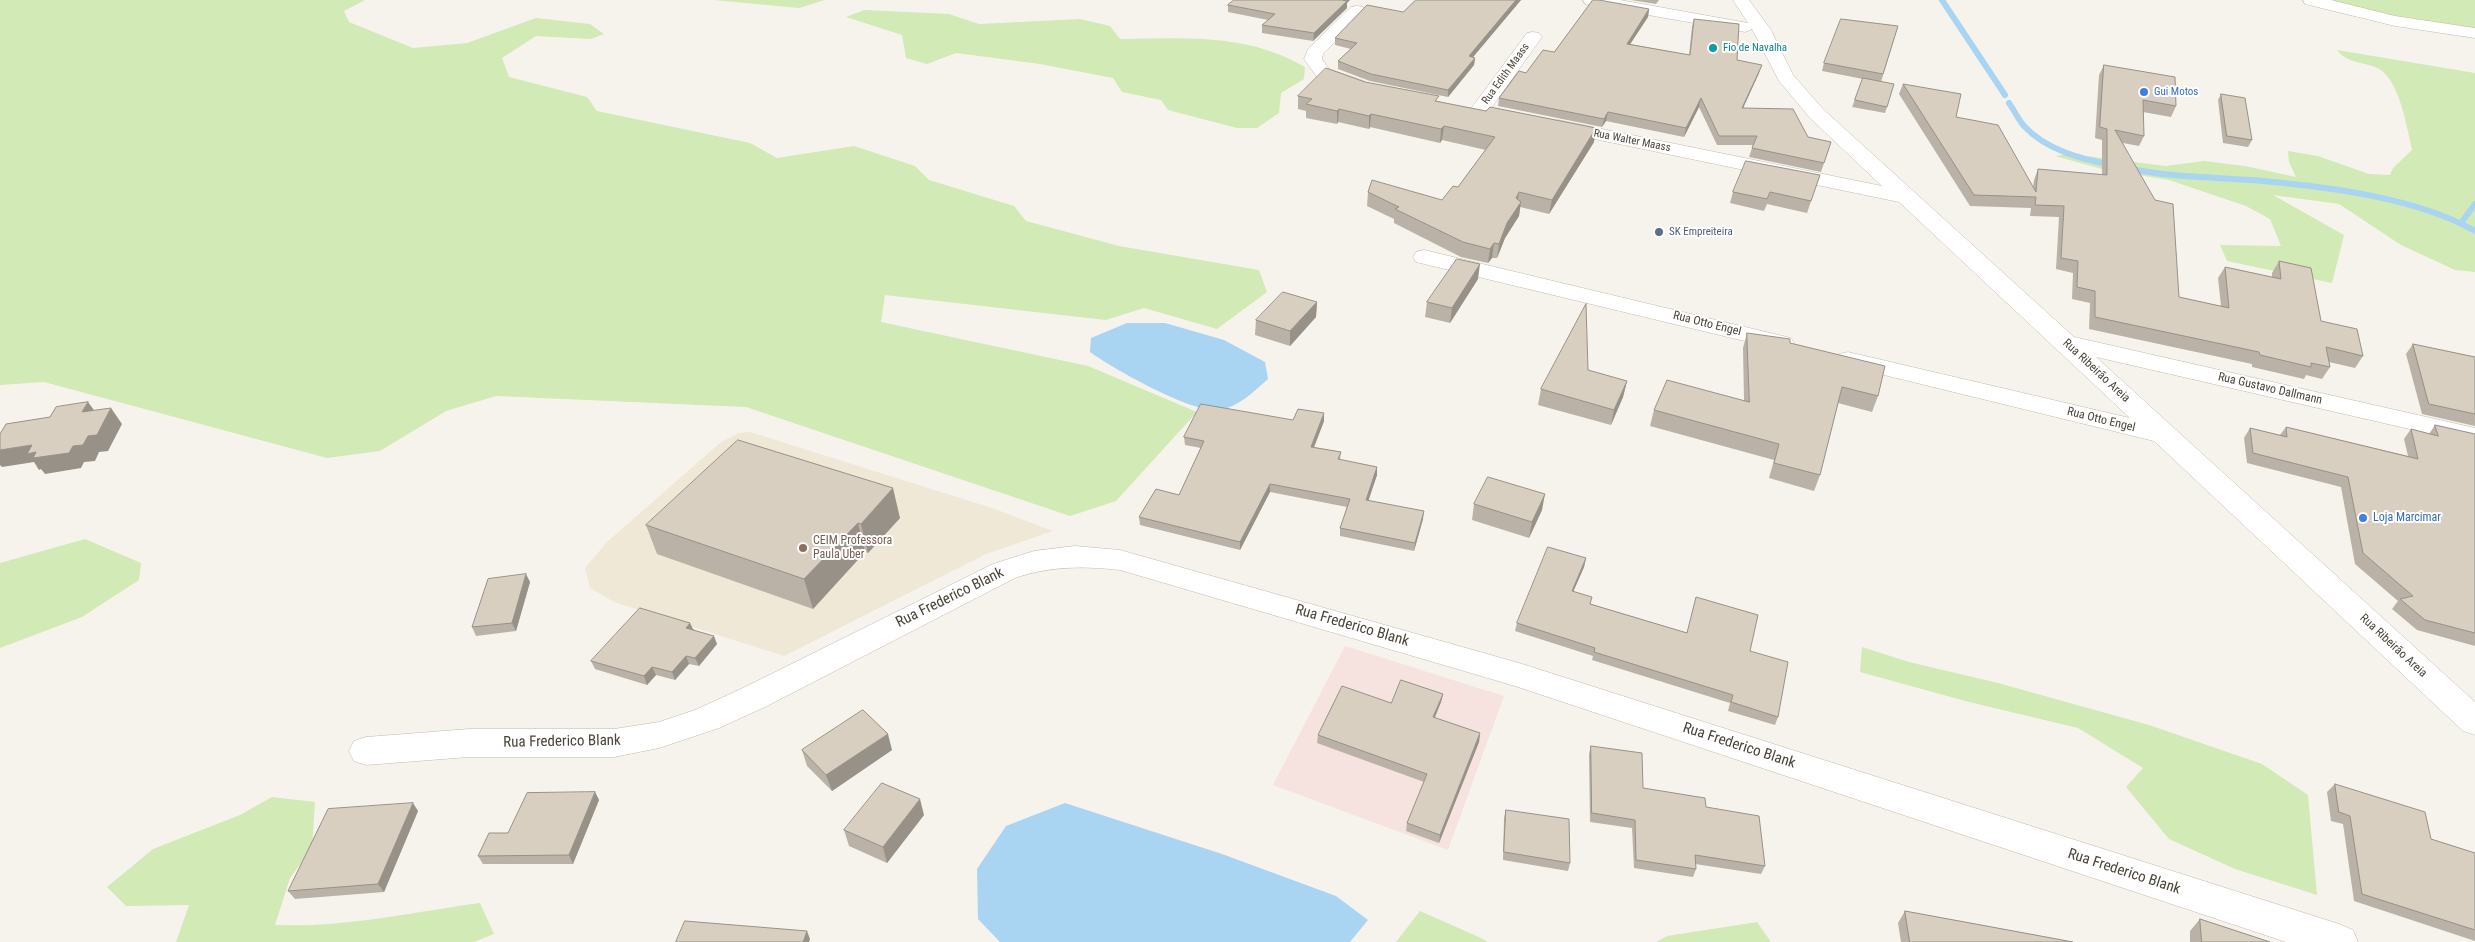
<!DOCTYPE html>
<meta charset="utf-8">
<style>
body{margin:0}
canvas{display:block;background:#f6f3ec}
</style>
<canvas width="2475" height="942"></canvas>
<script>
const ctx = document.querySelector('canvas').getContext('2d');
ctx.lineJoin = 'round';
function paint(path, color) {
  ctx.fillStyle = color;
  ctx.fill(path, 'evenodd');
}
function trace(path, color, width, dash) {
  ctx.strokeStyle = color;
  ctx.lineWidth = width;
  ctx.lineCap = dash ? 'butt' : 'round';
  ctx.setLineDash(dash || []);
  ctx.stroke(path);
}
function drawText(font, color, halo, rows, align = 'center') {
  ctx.font = font + ' "Roboto Condensed",sans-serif';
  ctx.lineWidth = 4;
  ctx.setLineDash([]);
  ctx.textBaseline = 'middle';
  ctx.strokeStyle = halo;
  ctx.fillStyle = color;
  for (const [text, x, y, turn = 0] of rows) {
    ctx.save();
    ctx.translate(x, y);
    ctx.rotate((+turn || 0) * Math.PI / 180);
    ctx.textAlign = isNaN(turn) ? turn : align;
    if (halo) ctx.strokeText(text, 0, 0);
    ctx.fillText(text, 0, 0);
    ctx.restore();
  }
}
const education = new Path2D(`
 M750,432l242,76 61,23 -67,23 -202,102 -170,-54 -24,-14 -5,-20 22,-26 114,-100 18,-9z`);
const medical = new Path2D(`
 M1345,646l159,50 -56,154 -175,-65z`);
const green = new Path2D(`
 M0,0h365l-21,11 5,11 64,26 54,-5 69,-25 54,6 14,10 -13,5 -55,-3 -34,22 7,19 78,20 10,14 153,32 27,15 77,-12 61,20 14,14 85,26 12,15 93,25 140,24 8,22 -50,37 -73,-21 -38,12 -221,-25 -4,27 207,44 109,46 -81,89 -46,15 -324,-109 -250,-11 -50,15 -66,40 -53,7 -283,-76 -44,3z
 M714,0h111l-26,8z
 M2326,0h149v30l-91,-15z
 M864,10l85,4 30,10 101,-5 30,7 10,13c64,-1 128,-6 185,28l-1,12 -23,14 -2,20 -22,15h-20l-69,-18 -7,-10 -39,-8 -9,-14 -73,-14 -84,-11 -29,11 -21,-6 -4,-23 -56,-18z
 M2337,50l138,23v199l-20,-2 -54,-25 -62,-41 -66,-9 71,40 -12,48 -105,-22 -7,-16 61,1 -11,-27 -24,-13 -77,-26 -67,-11 -47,-13 15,-2 96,12 38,-5 41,5 51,11 -7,-15 -1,-11 30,5 51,18 21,1 3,-7 19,-18c-5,-22 -13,-75 -37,-83 -13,-5 -28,-4 -38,-17z
 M85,539l56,24 -2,17 -57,37 -82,31v-85z
 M1862,647l47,15 89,21 151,42 113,39 46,31 9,100 -82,-26 -66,-30 -43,-52 17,-19 -65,-40 -109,-26 -109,-30z
 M272,797l43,5 -3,46 -22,30 -15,47c69,3 138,-13 205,-22l14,31 -20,8h-298l13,-37 -63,1 -19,-19 46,-38 87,-34z
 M1420,911l61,27 7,4h-92z
 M1757,922l14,20h-115l11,-6z`);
const water = new Path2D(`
 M1127,323h38l59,17 41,22 3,17c-15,13 -28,27 -48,31 -25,5 -108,-42 -130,-58l1,-14z
 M1065,803l157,51 114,42 32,24 -18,22h-350l-22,-23 -1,-50 29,-43z`);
const stream = new Path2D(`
 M1942,0l63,95
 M2009,103c5,7 9,16 15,23 22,24 57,33 88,39
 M2127,168c45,10 90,9 136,13 66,6 154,17 212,50
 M2461,223l14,-19`);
const minor = new Path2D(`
 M1583,0h37l128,23 -15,-23h16l22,30 22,45 31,35 250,227 401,91v16l-379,-87 379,345v33l-12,-4 -309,-290 -315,-77 -3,-5 3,-5 9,-2 282,66 -231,-216 -348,-72 -3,-4 3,-4 7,-2 324,66 -72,-68 -31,-37 -27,-52 -7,3 -154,-27 -6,-1z
 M2303,0h28l64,16 80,12v10l-80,-12 -90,-22z
 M1357,6l6,1 2,4 -42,43 -1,5 7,10 35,12 2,4 -2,4 -7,2 -40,-14 -13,-18 4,-10 43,-42z
 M1533,32l6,1 3,4 -55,77h-14l-3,-4 3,-4 54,-73z
 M1424,250l367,88 3,5 -3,5 -9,2 -366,-88 -3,-5 3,-5z
 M1075,546l45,4 399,113 820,261 14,6 5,12h-72l-771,-256 -395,-116c-37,-4 -70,-4 -105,8l-248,128 -48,22 -60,20 -45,9h-145l-103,8 -12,-4 -5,-10 5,-10 12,-4 103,-8h145l45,-7 36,-12 48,-22 250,-124 41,-13z`);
const wall = new Path2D(`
 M1416,0h105l-48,57 2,1 -1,7 -26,32 -78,-16 -32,-12v-8l13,-12 -16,-4v-7l68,-26z
 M1631,0h28l-3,4z
 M1347,3v5l-34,33 -51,-8v-8l6,-5 -40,-8v-7z
 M1649,9l-1,8 -18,27 59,11 3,-28 2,-8 43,41 22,13 -16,35 65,29 23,5 -10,30 -72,-15 4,-12h-36l-18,-38 -15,30 -78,-16 -4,6 -104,-21 1,-8 27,-25 28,-21z
 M1898,26l-17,56 6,25 -2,6 -33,-6 11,-28 -41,-8 2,-8z
 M2104,65l72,41 -5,11 -28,-5 1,24 -5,10 -16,-3 56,154 42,9 -3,-28 7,-11 47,10v-4l7,-12 42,60 42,35 -8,12 -26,-6 1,5 -8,12 -16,-4 -2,4 -52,-12v-3l-163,-35 1,-26 -18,-4 1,-26 -17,-4 3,-52 -29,-1 1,-8 -61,-2 -71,-112 4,-10 53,33 77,70 1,-7 4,-11 64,6v-35l-7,-2 4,-63z
 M1365,82l73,19 156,41 -45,72 -29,-7 -1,9 -14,22 -8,20h-5l-4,5 -27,-6 -67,-34v-4l-27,-13 1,-14 74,8 16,-13 28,-37 -44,-10 -2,3 -70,-16 -1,2 -31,-7 -1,2 -31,-6v-7l-8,-2v-13z
 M2221,94l31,46 -4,7 -25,-4 -5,-43z
 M1820,175l-13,38 -40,-9 -3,7 -34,-8 3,-11z
 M1478,279l-28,44 -25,-6 2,-15z
 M1317,302l-1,15 -26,29 -35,-11 1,-15z
 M1747,333l43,10 88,53 -6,16 -34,-9 -18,72 -6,16 -45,-13 5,-18 -124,-34 4,-16 90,-10 -1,-52z
 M2413,344l62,13v69l-53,-12 -16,-60z
 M1627,381l-4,16 -12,28 -73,-20 3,-16z
 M1293,420l31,1 -10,26 27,5 -1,8 37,7v8l-9,25 55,19 -9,32 -74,-15v-8l7,-21 -77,-15 -30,58 -100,-25 -1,-8 40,-22 22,-47 -16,-3 -1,-8z
 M2435,425l40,9v212l-58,-16 -25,-21 6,-8 -43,-37 -14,-77 -94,-24 -3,-25 6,-10 30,7 6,-8 122,29 -4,-17 7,-10 18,5z
 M1474,504l68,6 -13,28 -57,-18z
 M900,518l-32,35 -3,-1 -52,57 -156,-55 -11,-29z
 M1586,558l-2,9 -11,25 18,12 96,29 9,-36 54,54 28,66 -3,8 -47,-14 2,-8 -138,-43 1,-4 -78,-25 2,-8z
 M530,582l-14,49 -40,5 -4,-9z
 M693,629l24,15 -18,22 -10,-2 -14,16 -19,-5 -9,10 -52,-16 -4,-8z
 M1443,694l-2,8 -6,16 45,15 -1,9 -40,101 -33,-12 1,-8 17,-41 -107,-39 1,-8 73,-32z
 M1591,746l52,42 63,19 59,59 -4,8 -66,-10 1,5 -3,8 -59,-9 -2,-40 -42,-6 -1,-68z
 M802,750h90l-60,41 -25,-25z
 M2335,784l96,55 44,14v88l-121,-40 -11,-77 -12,-3 -4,-29z
 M595,792l4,8 -26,64h-90l-5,-8 30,-23z
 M1506,810l64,53 -2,8 -65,-11 1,-42z
 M418,811l-34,81 -89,7 -7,-8z
 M924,815l-37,48 -38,-17 -5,-16z
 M1905,911l168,31h-172l-3,-19z
 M2200,919l70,23h-80v-11z`);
const shadedWall = new Path2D(`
 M1342,0h8l-3,3v5l-34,33 1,-8z
 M1516,0h5l-53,63 1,-7z
 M1649,9l-1,8 -23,35 2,-8z
 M1475,58l-1,7 -26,32v-7z
 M1762,65l-3,8 -20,44 3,-9z
 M1701,98l-2,9 -15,30 2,-9z
 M1339,109l-1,13 -1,2v-13z
 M1608,112l-2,9 -4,6 2,-8z
 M1371,114l-1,13 -1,2v-13z
 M1444,126l-2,14 -2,3 1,-14z
 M1596,128l-2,14 -45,72 3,-14z
 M1519,192l-2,14 4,-4 -2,14 -14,22 -8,20 2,-14z
 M1494,243l-2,15 -4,5 2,-14z
 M1480,264l-2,15 -28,44 2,-15z
 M1317,302l-1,15 -26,29v-15z
 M1627,381l-4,16 -12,28 3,-15z
 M88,402l11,15 -17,-5z
 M111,408l11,16 -14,27 -9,1 -4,9 -11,1 -3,6 -36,6 -4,-5 -2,1 -5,-8 -32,5 -2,-2v-15l32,-5 41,1 15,-10z
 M1324,413v8l-13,34v-8z
 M1377,467v8l-11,33v-8z
 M1270,484v8l-30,58v-8z
 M893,488l7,30 -32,35 -7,-29z
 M1545,494l-3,16 -13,28 3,-16z
 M1424,511l-1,8 -9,32 1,-8z
 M858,523l7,29 -52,57 -9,-30z
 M1586,558l-2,9 -14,32 2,-8z
 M526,574l4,8 -14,49 -4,-8z
 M690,623l4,8 -8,-3z
 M714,636l3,8 -18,22 -4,-8z
 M686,656l3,8 -14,16 -3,-8z
 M652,667l4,8 -9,10 -3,-9z
 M1443,694l-2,8 -10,23 2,-8z
 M1480,733l-1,9 -40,101 1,-8z
 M888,734l4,16 -60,41 -6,-16z
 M595,792l4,8 -26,64 -4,-9z
 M920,799l4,16 -37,48 -4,-16z
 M413,803l5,8 -34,81 -6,-8z
 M807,931l3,8 -1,3h-6z`);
const building = new Path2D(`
 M1234,0h108l5,1 -33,32 -52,-8 13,-11 -47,-9z
 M1416,0h100l-47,56 6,2 -27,32 -77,-16 -33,-13 19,-18 -22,-5 32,-33 36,7z
 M1593,0h6l50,9 -22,35 63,11 4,-36 45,5 -2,36 25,5 -20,43 51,1 15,28 23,5 -7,21 -72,-15 5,-12h-38l-18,-38 -15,30 -78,-16 -4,7 -105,-21 20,-27 7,2 17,-23 11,2z
 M1841,19l57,7 -15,48 -59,-11z
 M2104,65l71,12 1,29 -33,-6 1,36 -29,-6 40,70 18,4 6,93 50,11 -4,-41 56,12 -2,-18 32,7 10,53 36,8 6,27 -37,-9 4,20 -19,-4v4l-51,-12 -1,-3 -164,-35v-26l-18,-4 1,-26 -17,-3 3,-52 -29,-1 1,-8 -62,-2 -71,-111 58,10 -5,23 42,8 38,67 2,-23 69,6v-46l-7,-2z
 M1326,68l39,14 74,14 -4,5 51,10 4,-4 106,21 -44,72 -33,-8 -3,6 5,4 -14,21 -8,21 -5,-1 -4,6 -27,-7 -68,-33 4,-2 -31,-15 4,-12 70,20 11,-14 5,1 37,-50 -51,-11 -3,3 -70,-15 -2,2 -30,-7 -2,2 -31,-7 6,-5 -14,-3z
 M1863,78l31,6 -7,23 -32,-7z
 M2221,94l24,4 7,42 -25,-4z
 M1746,161l74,14 -9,26 -41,-9 -3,7 -34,-7z
 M1457,259l23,5 -28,44 -25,-6z
 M1283,292l34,10 -27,29 -34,-11z
 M1586,304l2,66 39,11 -13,29 -73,-21z
 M1747,333l43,6v4l95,23 -7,30 -36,-9 -22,88 -46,-12 5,-19 -125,-34 13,-30 82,22z
 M2413,344l62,13v57l-46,-10z
 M88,402l-6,10 29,-4 -14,27 -9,1 -5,9 -10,1 -4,7 -36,5 3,-6 -9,2 5,-9 -32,5v-16l6,-10 44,-7 6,-10z
 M1201,404l92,16 5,-11 26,4 -13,34 30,5 -3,7 39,8 -11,33 58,11 -9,32 -75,-15 10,-29 -80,-15 -30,58 -101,-25 17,-28 23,6 25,-54 -20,-4z
 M2435,425l40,9v199l-50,-13 -25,-21 13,-3 -50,-43 -15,-76 -95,-24 -3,-25 37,9 -1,-10 132,32 -7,-30 27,7z
 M738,440l155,48 -32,36 -3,-1 -54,56 -158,-54z
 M1488,477l57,17 -13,28 -58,-18z
 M1548,547l38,11 -14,33 20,6 -2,7 97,29 9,-36 62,18 -8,36 38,11 -10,55 -47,-15 2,-7 -139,-43 1,-4 -78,-25z
 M526,574l-14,49 -40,4 16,-48z
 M640,608l50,15 -4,5 28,8 -19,22 -9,-2 -14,16 -20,-5 -8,9 -53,-15z
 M1401,680l42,14 -10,23 47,16 -40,102 -33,-12 20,-49 -109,-39 24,-49 49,17z
 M863,710l25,24 -62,41 -24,-25z
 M1591,746l51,7 1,35 62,10 1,9 53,9 6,50 -70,-11 1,14 -60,-9 -1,-40 -43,-7z
 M882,783l38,16 -37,48 -39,-17z
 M2335,784l90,28 6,27 44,14v77l-113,-36 -12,-78 -11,-4z
 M595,792l-26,63 -91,1 11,-23h19l19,-40z
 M413,803l-35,81 -90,7 40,-82z
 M1506,810l63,9 1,44 -66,-11z
 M1905,911l168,31h-163z
 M2200,919l70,23h-68z
 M685,921l122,10 -4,11h-127z`);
const markers = [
 [1713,48,5,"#0f9aa8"],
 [2144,92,5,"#3f7fe0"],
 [1659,232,5,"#5c6f8a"],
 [2363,518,5,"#3f7fe0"],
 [803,548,5,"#8d6e63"]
];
const farCulturenames = [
 ["Fio de Navalha",1723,48]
];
const farStreetnames = [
 ["Rua Edith Maass",1506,74,-54],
 ["Rua Walter Maass",1632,141,11]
];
const farShopnames = [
 ["Gui Motos",2154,92]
];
const farServicenames = [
 ["SK Empreiteira",1669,232]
];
const streetNames = [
 ["Rua Otto Engel",1707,324,14],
 ["Rua Ribeirão Areia",2096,371,43],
 ["Rua Gustavo Dallmann",2270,389,13],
 ["Rua Otto Engel",2101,420,14],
 ["Rua Ribeirão Areia",2393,646,43]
];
const shopNames = [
 ["Loja Marcimar",2373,518]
];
const educationNames = [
 ["CEIM Professora",813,541],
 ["Paula Uber",813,555]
];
const nearStreetnames = [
 ["Rua Frederico Blank",950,598,-26],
 ["Rua Frederico Blank",1352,626,16],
 ["Rua Frederico Blank",562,742,-1],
 ["Rua Frederico Blank",1739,746,18],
 ["Rua Frederico Blank",2124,872,18]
];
paint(education, '#efe8d6');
paint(medical, '#f6e3e0');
paint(green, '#d2eab5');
paint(water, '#a9d4f2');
trace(stream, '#a9d4f2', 6);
trace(minor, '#c2bbae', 1);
paint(minor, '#fff');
paint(wall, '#bab2a6');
paint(shadedWall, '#979187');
paint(building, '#d8cfc1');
trace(building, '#979187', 1);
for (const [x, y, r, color] of markers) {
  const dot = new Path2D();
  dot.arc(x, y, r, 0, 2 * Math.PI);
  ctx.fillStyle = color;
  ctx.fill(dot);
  trace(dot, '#fff', 2);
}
drawText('11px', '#0d838f', '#fff', farCulturenames, 'left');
drawText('11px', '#4b4439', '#fff', farStreetnames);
drawText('11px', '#366cbe', '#fff', farShopnames, 'left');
drawText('11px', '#4e5e75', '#fff', farServicenames, 'left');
drawText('12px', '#4b4439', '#fff', streetNames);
drawText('12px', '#366cbe', '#fff', shopNames, 'left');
drawText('12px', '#785e54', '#fff', educationNames, 'left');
drawText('15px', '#4b4439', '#fff', nearStreetnames);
</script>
